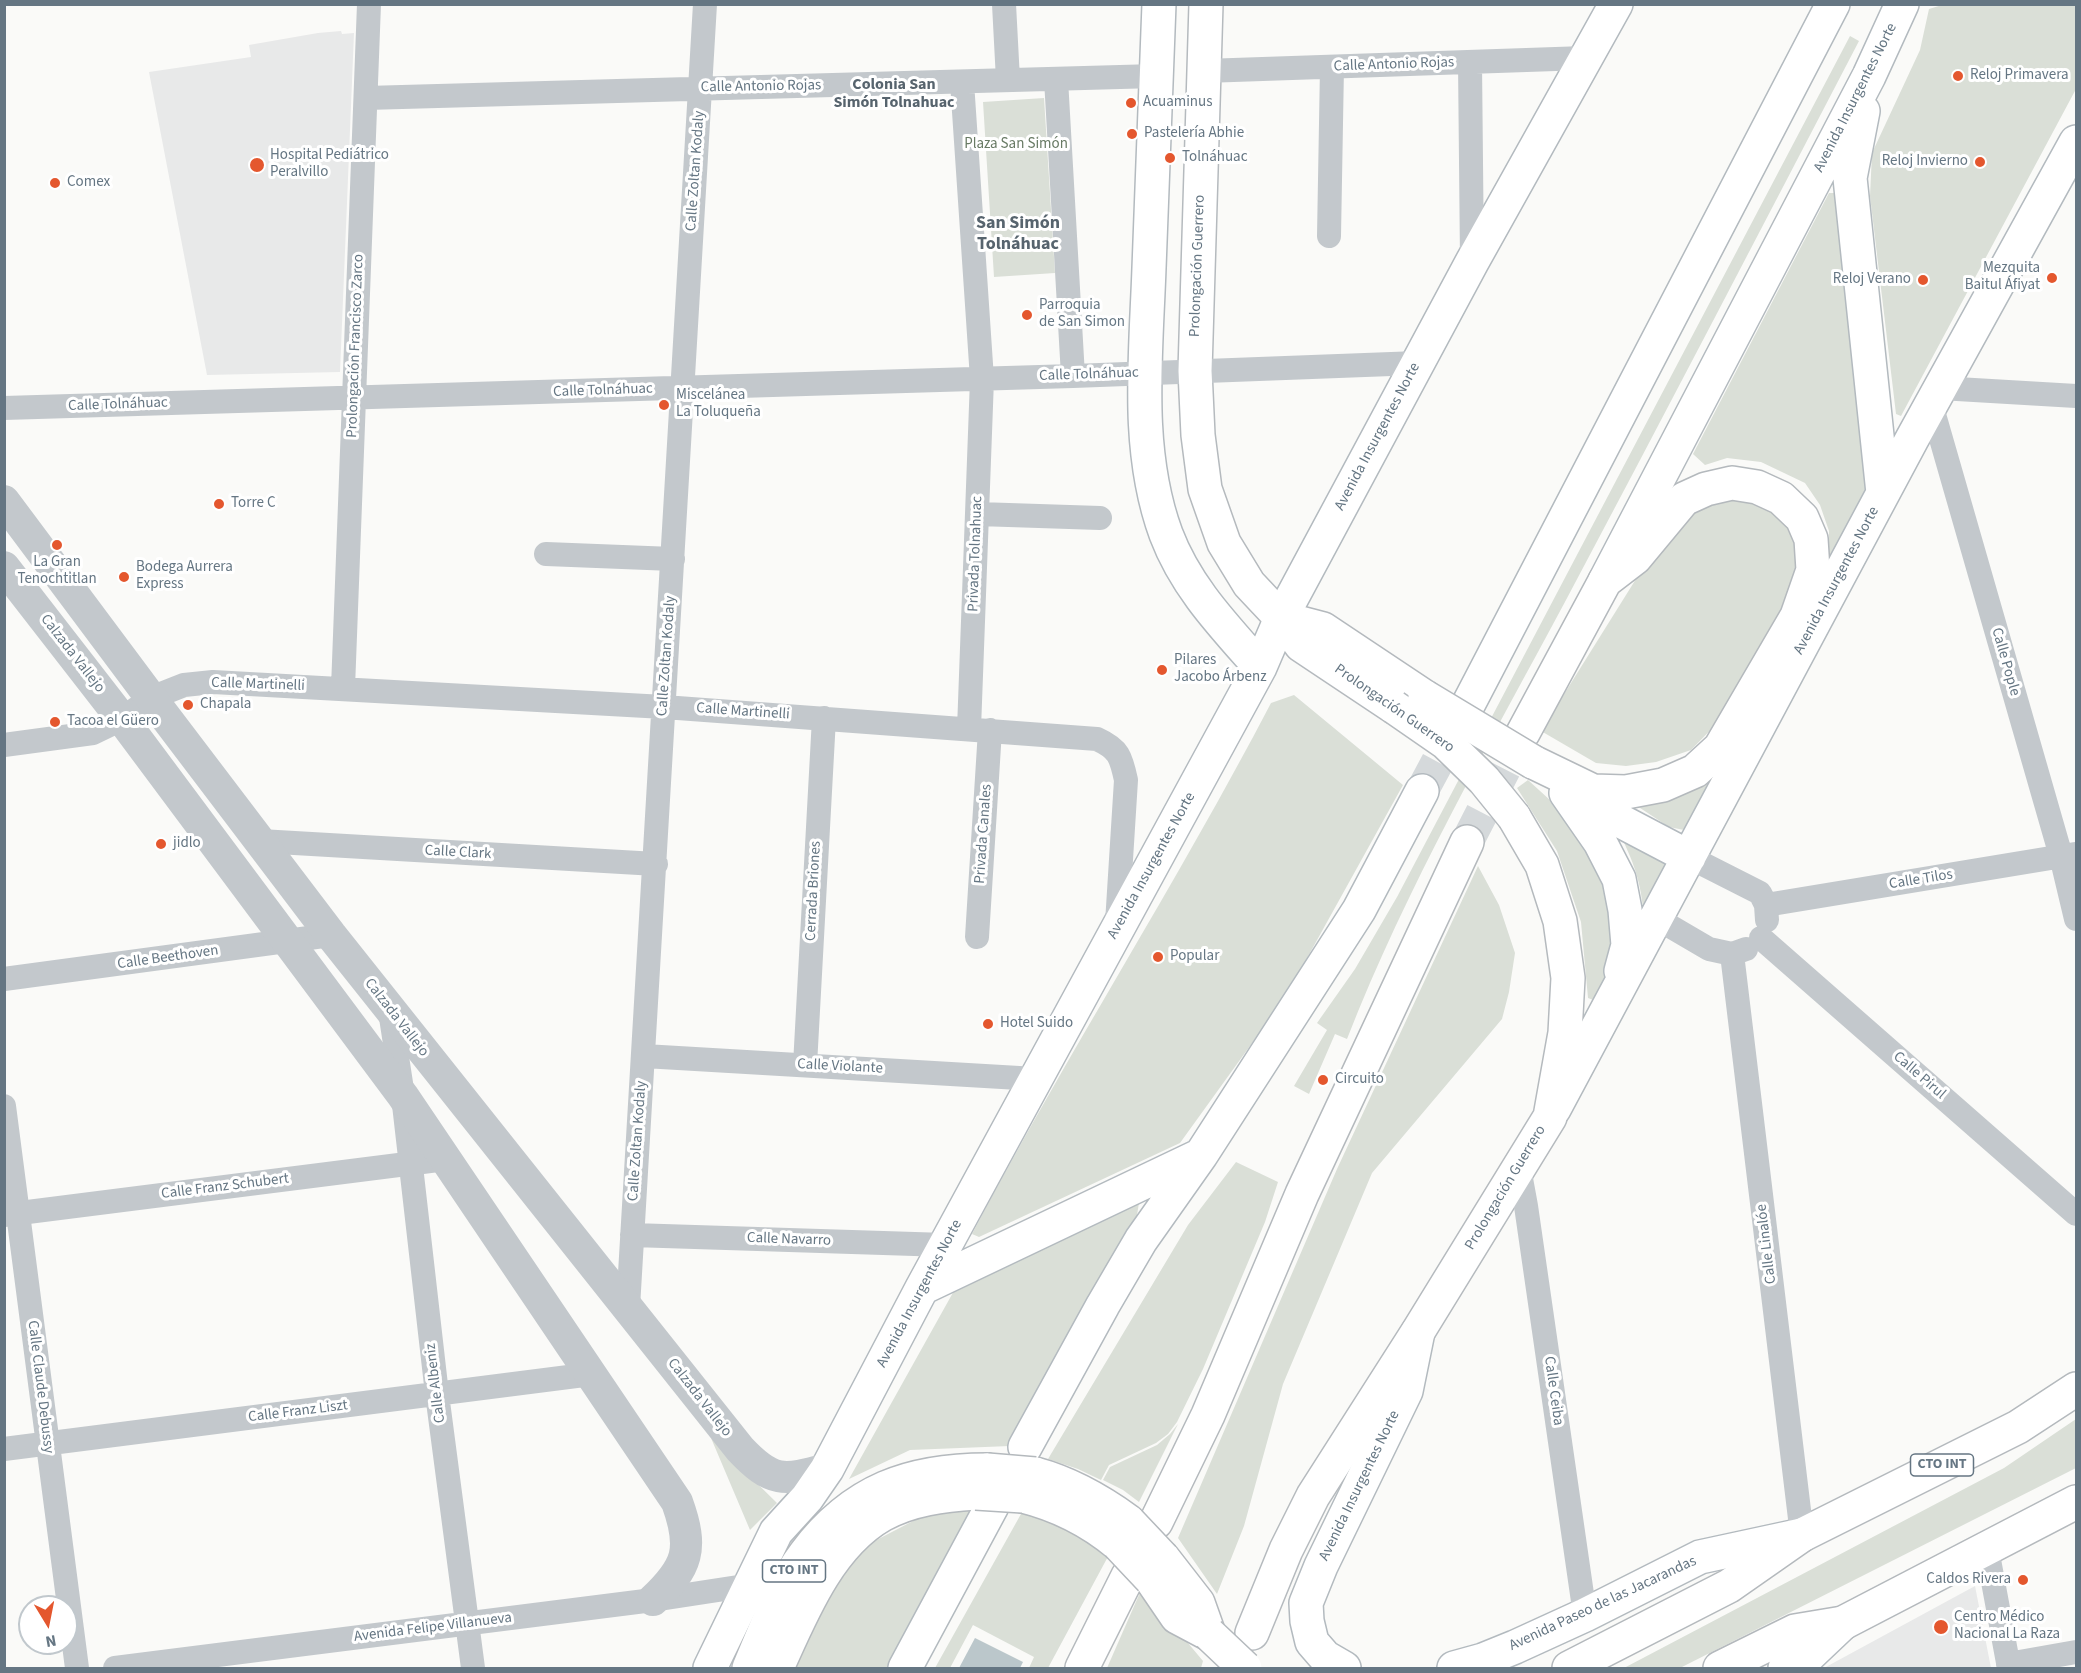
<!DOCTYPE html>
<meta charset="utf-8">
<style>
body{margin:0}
#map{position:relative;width:2081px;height:1673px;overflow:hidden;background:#fafaf8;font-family:"Source Sans 3",sans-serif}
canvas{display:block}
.frame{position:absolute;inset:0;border:6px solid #657683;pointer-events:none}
.north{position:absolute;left:18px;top:1595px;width:60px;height:60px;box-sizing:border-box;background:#fff;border:2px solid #c1c8cd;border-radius:50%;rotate:170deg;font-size:16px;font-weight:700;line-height:24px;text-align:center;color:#657683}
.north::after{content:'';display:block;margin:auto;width:21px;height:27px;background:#e4572e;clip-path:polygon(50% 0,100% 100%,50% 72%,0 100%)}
</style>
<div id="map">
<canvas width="2081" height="1673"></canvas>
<div class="frame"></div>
<div class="north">N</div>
</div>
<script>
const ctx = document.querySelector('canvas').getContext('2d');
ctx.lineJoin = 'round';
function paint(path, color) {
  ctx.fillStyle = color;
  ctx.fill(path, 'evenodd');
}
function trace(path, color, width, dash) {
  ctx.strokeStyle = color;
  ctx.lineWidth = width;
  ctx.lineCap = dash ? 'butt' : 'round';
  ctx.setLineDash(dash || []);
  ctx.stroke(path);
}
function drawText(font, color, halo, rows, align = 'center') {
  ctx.font = font + ' "Source Sans 3",sans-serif';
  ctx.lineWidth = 6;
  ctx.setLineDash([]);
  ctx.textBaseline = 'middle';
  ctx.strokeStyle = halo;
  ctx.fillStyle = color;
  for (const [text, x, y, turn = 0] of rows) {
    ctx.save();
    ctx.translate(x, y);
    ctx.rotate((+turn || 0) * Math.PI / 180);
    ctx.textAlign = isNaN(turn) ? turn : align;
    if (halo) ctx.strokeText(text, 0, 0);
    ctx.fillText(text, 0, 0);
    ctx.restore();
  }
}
const built = new Path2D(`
 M341,31l1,3 12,-1 -14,339 -133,3 -58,-303 102,-15 -2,-12 69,-12z
 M1975,1586l16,82h-167z`);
const green = new Path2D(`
 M1942,5h134v84l-175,327 -5,-2 -26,-218 2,-43 48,-103 9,-41z
 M1850,36l9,5c-97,186 -194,373 -293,559 -77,144 -159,286 -219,439l-12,-5 -26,60 -15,-8 33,-56 -10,-7 38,-54 42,-72z
 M1044,98l11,175 -61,4 -11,-175z
 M1829,193h12l30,294 -42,83v-39l-9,-26 -15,-22 -44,-21 -34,-4 -22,7 -12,-11z
 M1718,497l54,8 19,22 8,29 -2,26 -68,129 -38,39 -35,12 -30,4 -30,-3 -55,-32 115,-184 30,-34z
 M1294,695l109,90 -117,211 -106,147 -201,94 -7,-3c95,-180 205,-351 299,-531z
 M1743,738l-42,82 -17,10 -15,-3 -35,-23z
 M1528,780l34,31 37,45 17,71 -7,39 -13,35 -8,-3 -7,-76 -24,-71 -40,-63z
 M1621,836l49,26 -26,59c-2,-35 -8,-53 -23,-85z
 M1478,866l21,39 16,48 -6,39 -7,27 -130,154 -89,211 -39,142 -27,68 -39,-56 159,-369z
 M1236,1162l42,20 -13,40 -62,147 -26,53 -9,12 -12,9 -47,22 -8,15 -23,-11 -30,-10 140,-234z
 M1140,1197l-3,18 -115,224 -12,7 -100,4 -61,29 106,-190z
 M2076,1419v49l-396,200h-56l380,-200z
 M1178,1424l-39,78 -16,-12 -20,-10 7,-13 47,-22 13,-11z
 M711,1438l66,65 -27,27z
 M982,1505l-94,163h-92l15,-43 52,-78 77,-40z
 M1026,1505l85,46 -63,117h-19l5,-11 -61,-32 -23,43h-15z
 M1142,1588l61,73 -2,7h-94z`);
const water = new Path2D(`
 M975,1638l48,24 -3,6h-61z`);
const secondaryTunnel = new Path2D(`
 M1422,791l38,-71`);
const motorwayTunnel = new Path2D(`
 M1467,842l56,-109`);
const minor = new Path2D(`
 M1004,4l4,76
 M1470,62l2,199
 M1204,71l381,-13
 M1056,79l17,297
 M962,82l20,297 -13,350
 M366,98l790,-22
 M1329,236l3,-169
 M1940,388l136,8
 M1931,404l130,452 15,63
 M4,408l1069,-32 345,-13
 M978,514l122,4
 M546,554l127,5
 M343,688l26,-684
 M4,745l89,-12 29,-14 29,-21 33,-13 29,-3 451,25 433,32c22,10 24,18 29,41l-9,143
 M260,841l396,23
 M1689,857l71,36 6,12 1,15
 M1766,905l309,-51
 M1656,918l53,31 23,5 14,-5
 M977,937l13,-207
 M1761,938l315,276
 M1732,954l70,581
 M4,979l327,-44
 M390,1011l13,85 34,298 36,274
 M644,1056l392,23
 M805,1065l19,-347
 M4,1106l73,562
 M1519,1168l7,38 59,409
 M4,1215l442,-56
 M632,1235l314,10
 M628,1307l77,-1303
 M4,1449l588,-75
 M1987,1549l22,119
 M2008,1664l68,-12
 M115,1668l538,-68 98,-15`);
const tertiary = new Path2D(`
 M4,501l147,197 180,237 409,514c32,34 43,32 87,20
 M4,567l118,152 281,377 274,406c17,47 11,65 -24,98`);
const secondary = new Path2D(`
 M1159,4c-3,88 -7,176 -10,264 -3,88 -14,182 17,266 20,53 57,91 94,133
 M1863,111l-13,67 33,315
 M1605,581l264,-505 33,-72
 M1469,703l364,-699
 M1566,793l34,49 19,37 6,31 3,35 -7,26
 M1571,795l118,62
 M1554,1109l358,-670 164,-297
 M922,1288l275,-131
 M1025,1447l78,-142 38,-65 60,-85 158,-245 63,-119
 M710,1668l66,-136 31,-34 20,-29 95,-181 338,-621 21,-49 191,-356 144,-258
 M905,1668l87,-162
 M1344,1668l-19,-11 -13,-15 -5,-21 -1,-18 15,-37 85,-175 12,-59
 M1454,1668l29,-8 32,-13 70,-32 115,-58 102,-22
 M1785,1668l20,-9 38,-36`);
const primary = new Path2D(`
 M1206,4l-11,367 3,64 7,54 19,54 25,41 32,34 20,27 93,62
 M1252,1633l34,-83 27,-54 106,-166 131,-213 15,-84 3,-55 -8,-57 -18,-56 -28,-48`);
const motorway = new Path2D(`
 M1281,618l42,11 102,68
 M1523,733l82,-152 30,-23 49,-59 22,-10 26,-6 25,4 24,11 21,20 9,21 2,31 -16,46 -77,132 -25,23 -32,14 -37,7 -33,-1 -60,-29
 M1035,1474c34,9 64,26 93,47
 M1023,1496c36,9 66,24 95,48
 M1156,1522l52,-107 94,-221 165,-352
 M1163,1558l35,45 11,31
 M1151,1579l26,38 32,17
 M749,1668c15,-35 33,-84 56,-114 48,-64 105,-84 182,-84
 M777,1668c24,-53 51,-122 105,-153 28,-16 62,-20 94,-22
 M1082,1668l46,-92
 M1569,1668l160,-82 73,-51 216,-108 58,-38
 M1720,1668l75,-37 48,-8 233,-121`);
const primaryBridge = new Path2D(`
 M1394,707l52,36 38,37 30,37`);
const motorwayBridge = new Path2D(`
 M1425,697l108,65
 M987,1470l48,4
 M976,1493l47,3
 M1129,1522l34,36
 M1118,1544l33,35
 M1209,1634l36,34`);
const markers = [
 [1958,76,6,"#e4572e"],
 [1131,103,6,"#e4572e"],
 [1132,134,6,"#e4572e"],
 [1170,158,6,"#e4572e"],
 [1980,162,6,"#e4572e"],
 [257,165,8,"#e4572e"],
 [55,183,6,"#e4572e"],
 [2052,278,6,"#e4572e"],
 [1923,280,6,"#e4572e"],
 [1027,315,6,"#e4572e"],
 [664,405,6,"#e4572e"],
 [219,504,6,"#e4572e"],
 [57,545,6,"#e4572e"],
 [124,577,6,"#e4572e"],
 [1162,670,6,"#e4572e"],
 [188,705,6,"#e4572e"],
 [55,722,6,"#e4572e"],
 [161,844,6,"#e4572e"],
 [1158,957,6,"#e4572e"],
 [988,1024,6,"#e4572e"],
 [1323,1080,6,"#e4572e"],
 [2023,1580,6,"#e4572e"],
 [1941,1627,8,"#e4572e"]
];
const shields = [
 [1942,1465,63],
 [794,1571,63]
];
const shieldNames = [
 ["CTO INT",1942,1465],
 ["CTO INT",794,1571]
];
const streetNames = [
 ["Calle Antonio Rojas",1394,65,-2],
 ["Calle Antonio Rojas",761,87,-1],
 ["Avenida Insurgentes Norte",1856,98,-63],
 ["Calle Zoltan Kodaly",696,171,-86],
 ["Prolongación Guerrero",1198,266,-88],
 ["Prolongación Francisco Zarco",356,346,-88],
 ["Calle Tolnáhuac",1089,375,-2],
 ["Calle Tolnáhuac",603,391,-2],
 ["Calle Tolnáhuac",118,405,-2],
 ["Avenida Insurgentes Norte",1378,437,-62],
 ["Privada Tolnahuac",976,554,-88],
 ["Avenida Insurgentes Norte",1837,581,-62],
 ["Calzada Vallejo",72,654,52],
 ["Calle Zoltan Kodaly",667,656,-86],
 ["Calle Pople",2005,662,74],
 ["Calle Martinelli",258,685,2],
 ["Prolongación Guerrero",1394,709,35],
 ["Calle Martinelli",743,712,4],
 ["Privada Canales",984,834,-86],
 ["Calle Clark",458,853,3],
 ["Avenida Insurgentes Norte",1152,866,-61],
 ["Calle Tilos",1921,880,-9],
 ["Cerrada Briones",814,891,-87],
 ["Calle Beethoven",168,958,-8],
 ["Calzada Vallejo",396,1018,52],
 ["Calle Violante",840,1067,3],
 ["Calle Pirul",1919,1076,41],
 ["Calle Zoltan Kodaly",638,1141,-86],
 ["Calle Franz Schubert",225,1187,-7],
 ["Prolongación Guerrero",1506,1188,-59],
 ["Calle Navarro",789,1240,2],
 ["Calle Linalóe",1767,1244,-97],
 ["Avenida Insurgentes Norte",920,1294,-62],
 ["Calle Albeniz",436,1383,-97],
 ["Calle Claude Debussy",40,1387,83],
 ["Calle Ceiba",1553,1391,82],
 ["Calzada Vallejo",699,1398,52],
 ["Calle Franz Liszt",298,1412,-7],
 ["Avenida Insurgentes Norte",1360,1486,-64],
 ["Avenida Paseo de las Jacarandas",1603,1604,-25],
 ["Avenida Felipe Villanueva",433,1628,-7]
];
const poiNames = [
 ["Reloj Primavera",1970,76],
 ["Acuaminus",1143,103],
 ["Pastelería Abhie",1144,134],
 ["Hospital Pediátrico",270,156],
 ["Peralvillo",270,173],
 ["Tolnáhuac",1182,158],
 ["Reloj Invierno",1968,162,"right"],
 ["Comex",67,183],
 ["Mezquita",2040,269,"right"],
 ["Baitul Áfiyat",2040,286,"right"],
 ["Reloj Verano",1911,280,"right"],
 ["Parroquia",1039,306],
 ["de San Simon",1039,323],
 ["Miscelánea",676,396],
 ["La Toluqueña",676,413],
 ["Torre C",231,504],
 ["La Gran",57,563,"center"],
 ["Tenochtitlan",57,580,"center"],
 ["Bodega Aurrera",136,568],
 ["Express",136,585],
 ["Pilares",1174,661],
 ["Jacobo Árbenz",1174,678],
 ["Chapala",200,705],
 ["Tacoa el Güero",67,722],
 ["jidlo",173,844],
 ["Popular",1170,957],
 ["Hotel Suido",1000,1024],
 ["Circuito",1335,1080],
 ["Caldos Rivera",2011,1580,"right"],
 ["Centro Médico",1954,1618],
 ["Nacional La Raza",1954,1635]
];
const parkNames = [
 ["Plaza San Simón",1016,145]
];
const neighbourhoodNames = [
 ["Colonia San",894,85],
 ["Simón Tolnahuac",894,103]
];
const quarterNames = [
 ["San Simón",1018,224],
 ["Tolnáhuac",1018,245]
];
paint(built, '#e8e9e9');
paint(green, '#dadfd7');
paint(water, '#bbc7cb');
trace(secondaryTunnel, '#d5d9db', 33, [33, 16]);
trace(motorwayTunnel, '#d5d9db', 33, [33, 16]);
trace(secondary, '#b3babf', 36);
trace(primary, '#b5babe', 36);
trace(motorway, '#b4b9bd', 36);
trace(minor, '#c3c8cc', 24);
trace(tertiary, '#c3c8cc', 32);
trace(secondary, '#fff', 33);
trace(primary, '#fff', 33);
trace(motorway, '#fff', 33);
trace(primaryBridge, '#b5babe', 36, []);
trace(motorwayBridge, '#b4b9bd', 36, []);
trace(primaryBridge, '#fff', 33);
trace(motorwayBridge, '#fff', 33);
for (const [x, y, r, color] of markers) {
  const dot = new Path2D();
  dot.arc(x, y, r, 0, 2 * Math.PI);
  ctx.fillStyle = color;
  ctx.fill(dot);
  trace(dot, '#fff', 2);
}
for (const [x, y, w] of shields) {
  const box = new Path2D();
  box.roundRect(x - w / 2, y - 11, w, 22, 4.5);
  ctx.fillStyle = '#fff';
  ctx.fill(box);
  trace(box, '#657683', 1.5);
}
drawText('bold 14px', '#657683', null, shieldNames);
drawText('15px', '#657683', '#fff', streetNames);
drawText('15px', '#657683', '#fff', poiNames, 'left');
drawText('15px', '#687a64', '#fff', parkNames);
drawText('bold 16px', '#57646e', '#fff', neighbourhoodNames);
drawText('bold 18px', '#57646e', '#fff', quarterNames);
</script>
